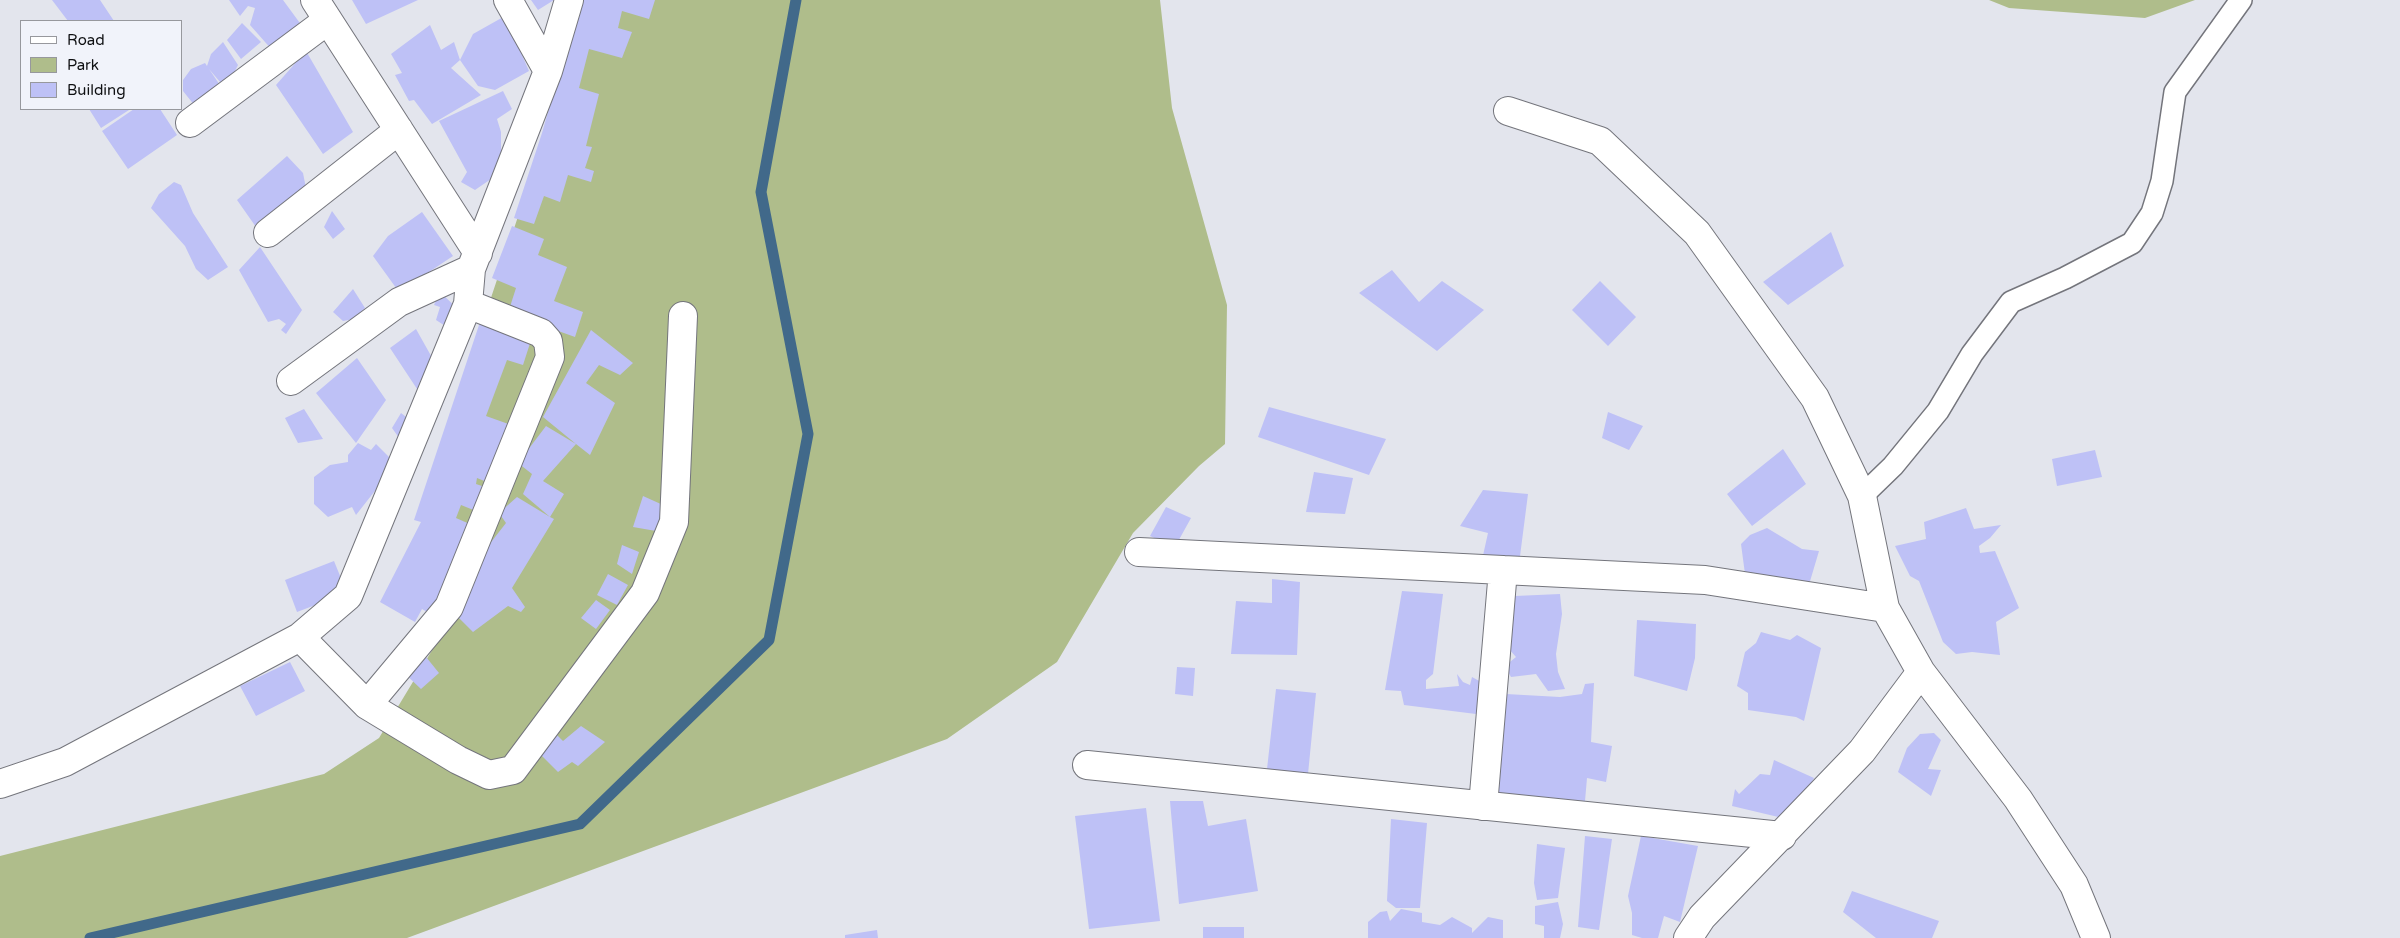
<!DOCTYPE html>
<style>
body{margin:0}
#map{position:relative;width:2400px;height:938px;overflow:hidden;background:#e3e5ed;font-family:"Varela Round",sans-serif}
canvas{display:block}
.legend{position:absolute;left:20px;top:20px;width:162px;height:90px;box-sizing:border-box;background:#f1f3fa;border:1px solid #97989d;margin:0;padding:6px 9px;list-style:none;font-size:15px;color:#0f1012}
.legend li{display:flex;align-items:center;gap:10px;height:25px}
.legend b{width:25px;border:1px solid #97989d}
</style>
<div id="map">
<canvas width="2400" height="938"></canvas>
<ul class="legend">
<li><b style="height:6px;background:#fff"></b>Road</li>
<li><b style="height:14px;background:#afbd8b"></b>Park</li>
<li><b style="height:14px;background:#bec1f6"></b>Building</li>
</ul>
</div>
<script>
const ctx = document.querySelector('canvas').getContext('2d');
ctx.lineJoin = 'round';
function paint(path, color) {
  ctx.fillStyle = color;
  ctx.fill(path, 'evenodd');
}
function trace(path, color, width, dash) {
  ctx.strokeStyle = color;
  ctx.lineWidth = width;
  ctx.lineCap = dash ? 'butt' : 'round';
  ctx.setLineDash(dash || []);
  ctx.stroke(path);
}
const green = new Path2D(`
 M590,0h570l12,108 55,197 -2,139 -26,22 -66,67 -76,129 -110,77 -540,199h-407v-82l324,-82 55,-36 75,-124v-205z
 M1989,0h206l-50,18 -136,-10z`);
const stream = new Path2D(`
 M90,938l490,-114 189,-184 39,-206 -47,-242 35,-192`);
const building = new Path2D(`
 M52,0h48l14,21h-46z
 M229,0h54l22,30 -32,21 -23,-26 5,-17 -7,-2 -8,10z
 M352,0h66l-52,24z
 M531,0h23l-16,10z
 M580,0h75l-6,19 -27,-8 -4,17 14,4 -10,26 -33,-9 -10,39 20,6 -13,52 6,1 -7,21 9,3 -3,11 -23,-7 -8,27 -16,-6 -10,28 -20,-6 28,-85z
 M505,16l24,55 -34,19 -17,-4 -18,-26 13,-26z
 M242,23l19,19 -20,17 -14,-19z
 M430,25l11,25 13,-8 6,18 -9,8 30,27 -49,29 -18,-24 -5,1 -14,-26 7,-2 -11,-19z
 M223,42l15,23 -12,24 -17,-20 15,22 -25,20 -16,-20v-11l8,-11 14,-6 2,3 4,-12z
 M306,51l47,81 -30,22 -47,-69z
 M503,91l9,18 -15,10 4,13v17l6,19 -32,22 -14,-8 6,-10 -28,-51z
 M89,109h39l1,1 -28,18z
 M134,109h26l17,26 -49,34 -26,-38z
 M287,156l16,17 3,15 -50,39 -19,-27z
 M174,182l7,3 12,28 35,54 -20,13 -12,-11 -11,-23 -34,-38 8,-14z
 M332,211l13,18 -12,10 -9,-12z
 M422,212l31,44 -54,36 -26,-36 15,-20z
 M512,226l32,13 -6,16 29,12 -13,34 29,11 -8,25 -67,-24 8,-25 -24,-10z
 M1831,232l13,34 -56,39 -25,-23z
 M260,247l42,63 -16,24 -5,-4 5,-6 -7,-5 -11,3 -29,-52z
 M1392,270l27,32 23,-21 42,29 -47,41 -78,-58z
 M1600,281l36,36 -28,29 -36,-36z
 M353,289l12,19 -11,11 -11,2 -10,-9z
 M440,292l21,20 -8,19 -17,-11 4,-13 -6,-2z
 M482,316l51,18 -10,31 -16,-5 -21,56 28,10 -20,59 -17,-7 -1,6 9,3 -9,24 -15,-6 -5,13 16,7 -36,92 -14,-8 -7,13 -35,-20 41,-80 -7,-2z
 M416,329l23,41 -20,22 -29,-44z
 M591,330l42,33 -13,12 -21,-10 -13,18 29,20 -25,52 -14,-11 -33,37 21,13 -14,23 4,2 -42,69 13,19 -4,5 -13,-6 -35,26 -15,-15 16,-53 32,-41 -7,-10 18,-16 33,20 -27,-23 9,-20 -14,-11 28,-37 30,18 -33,-27z
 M357,358l29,42 -30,43 -40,-50z
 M1269,407l117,32 -17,36 -111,-38z
 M304,409l19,30 -25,4 -13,-25z
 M1608,412l35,14 -14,24 -27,-12z
 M401,413l13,10 -12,19 -10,-14z
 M358,443l13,7 5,-6 20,20 -40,51 -4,-8 -24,10 -14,-13v-27l16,-12 18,-3v-7z
 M1783,449l23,35 -54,42 -25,-32z
 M2095,450l7,27 -45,9 -5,-27z
 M1314,472l39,6 -8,36 -39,-2z
 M1483,490l45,4 -9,70 -37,-4 6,-27 -28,-7z
 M643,496l20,9 -7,26 -23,-4z
 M1166,507l25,11 -16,29 -25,-11z
 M1966,508l8,21 27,-4 -11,13 -11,8 1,7 15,-2 24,57 -23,14 4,33 -28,-3 -16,2 -13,-12 -24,-61 -9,-5 -15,-30 31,-7 -2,-17z
 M1767,528l35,21 17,2 -11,37 -63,-14 -4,-30 9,-9z
 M622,545l17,7 -7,22 -15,-10z
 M334,561l13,32 -50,19 -12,-32z
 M608,574l20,11 -11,20 -20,-10z
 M1272,579l28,3 -3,73 -66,-1 5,-53 36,2z
 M1402,591l41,3 -10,80 -7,6v9l33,-3 -2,-12 6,8 7,3 2,-8 11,6 -7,31 -72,-9 -3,-14 -16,-1z
 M1560,594l2,20 -6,40 2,18 7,17 -17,2 -12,-17 -25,3 -6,-11 11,-9 -14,-16 13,-45z
 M596,600l14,10 -14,19 -15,-11z
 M1637,620l59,4 -1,34 -8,33 -53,-15z
 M1761,632l29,8 7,-5 24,13 -17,73 -8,-4 -48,-7v-17l-11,-7 8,-34 11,-9z
 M418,647l21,26 -18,16 -20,-19z
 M290,662l15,29 -49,25 -16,-30z
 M1177,667l18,1 -2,28 -18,-2z
 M1594,683l-3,59 21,4 -6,36 -19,-4 -2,23 -89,-8 10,-99 54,3 22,-3 3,-10z
 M1276,689l40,4 -8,81 -41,-5z
 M581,726l24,16 -27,24 -6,-4 -14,10 -19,-19 17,-19 7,7z
 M1934,733l7,7 -13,29 13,1 -10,26 -33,-24 9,-24 13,-14z
 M1774,760l40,18 -23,42 -59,-14 3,-17 4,5 21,-20 10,1z
 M1170,801h33l5,25 38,-7 12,72 -79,13z
 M1146,808l14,113 -71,8 -14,-113z
 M1391,819l36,4 -7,85h-24l-9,-7z
 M1585,836l27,3 -13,91 -21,-3z
 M1641,836l57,10 -18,76 -16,-6 -6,22h-16l-10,-3v-22l-4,-17z
 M1537,844l28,4 -7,50 -21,2 -3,-17z
 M1852,891l87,30 -7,17h-56l-33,-26z
 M1558,902l5,22 -3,14h-16v-12l-9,-2v-18z
 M1401,909l21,4v9l18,3 12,-8 20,11v5l16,-16 15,3v18h-135v-16l12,-10 7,-1 3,10z
 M1203,927h41v11h-41z
 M877,930l1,8h-33v-3z`);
const service = new Path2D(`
 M1862,496l31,-30 45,-55 34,-57 39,-52 54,-24 67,-35 20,-30 10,-32 13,-89 66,-92`);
const minor = new Path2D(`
 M315,0l163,253
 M508,0l40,71
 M1508,111l92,30 97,92 118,165 47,98 23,112 36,64 97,127 56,86 22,53
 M190,123l138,-103
 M268,233l131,-103
 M291,381l108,-79 72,-33
 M1139,552l566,28 180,28
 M300,637l67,68 91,55 31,15 24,-5 132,-177 29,-71 9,-206
 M367,705l82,-98 101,-250 -2,-16 -7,-8 -73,-29
 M1087,765l695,71
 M0,784l65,-22 235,-125 48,-41 120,-292 3,-35 77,-198 21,-71
 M1483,806l20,-236
 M1688,938l14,-21 160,-166 59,-79`);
paint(green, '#afbd8b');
trace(stream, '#41698a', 11);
paint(building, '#bec1f6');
trace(service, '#74757c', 24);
trace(minor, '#74757c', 30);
trace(service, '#fff', 21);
trace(minor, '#fff', 28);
</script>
